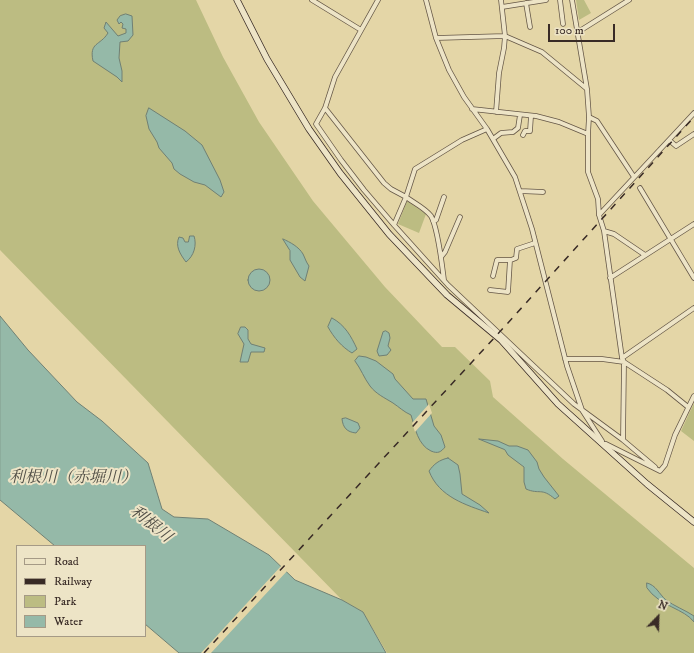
<!DOCTYPE html>
<meta charset="utf-8">
<style>
body{margin:0}
#map{position:relative;width:694px;height:653px;overflow:hidden;background:#e4d6a7;font-family:"IM FELL DW Pica",serif}
canvas{display:block}
.legend{position:absolute;left:16px;top:545px;width:130px;height:92px;box-sizing:border-box;background:#ede4c6;border:1px solid #a59a86;margin:0;padding:5px 7px;list-style:none;font-size:12px;color:#392b26}
.legend li{display:flex;align-items:center;gap:8px;height:20px}
.legend b{width:20px;border:1px solid #a59a86}
.north{position:absolute;left:638px;top:597px;width:40px;height:40px;-webkit-text-stroke:3px #ede4c6;paint-order:stroke;rotate:23deg;font-size:11px;font-weight:700;line-height:16px;text-align:center;color:#392b26}
.north::after{content:'';display:block;margin:auto;width:14px;height:18px;background:#392b26;clip-path:polygon(50% 0,100% 100%,50% 72%,0 100%)}
.scale{position:absolute;left:548px;top:24px;width:67px;height:18px;box-sizing:border-box;border:2px solid #392b26;border-top:0;padding-left:5px;font-size:12px;line-height:14px;white-space:nowrap;color:#392b26;-webkit-text-stroke:3px #ede4c6;paint-order:stroke}
</style>
<div id="map">
<canvas width="694" height="653"></canvas>
<ul class="legend">
<li><b style="height:5px;background:#ede4c6"></b>Road</li>
<li><b style="height:5px;background:#392b26"></b>Railway</li>
<li><b style="height:11px;background:#bcbc82"></b>Park</li>
<li><b style="height:11px;background:#95b9a8"></b>Water</li>
</ul>
<div class="north">N</div>
<div class="scale">100 m</div>
</div>
<script>
const ctx = document.querySelector('canvas').getContext('2d');
ctx.lineJoin = 'round';
function paint(path, color) {
  ctx.fillStyle = color;
  ctx.fill(path, 'evenodd');
}
function trace(path, color, width, dash) {
  ctx.strokeStyle = color;
  ctx.lineWidth = width;
  ctx.lineCap = dash ? 'butt' : 'round';
  ctx.setLineDash(dash || []);
  ctx.stroke(path);
}
function drawText(font, color, halo, rows, align = 'center') {
  ctx.font = font + ' "IM FELL DW Pica","Noto Serif JP",serif';
  ctx.lineWidth = 4;
  ctx.setLineDash([]);
  ctx.textBaseline = 'middle';
  ctx.strokeStyle = halo;
  ctx.fillStyle = color;
  for (const [text, x, y, turn = 0] of rows) {
    ctx.save();
    ctx.translate(x, y);
    ctx.rotate((+turn || 0) * Math.PI / 180);
    ctx.textAlign = isNaN(turn) ? turn : align;
    if (halo) ctx.strokeText(text, 0, 0);
    ctx.fillText(text, 0, 0);
    ctx.restore();
  }
}
const green = new Path2D(`
 M0,0h196l27,57 36,65 54,79 72,86 57,60h13l35,34 3,16 70,62 131,109v85h-307l-24,-41 -21,-12 -342,-350z
 M576,0h8l7,13 -12,7z
 M407,201l19,13 -7,19 -21,-9z
 M694,403v38l-13,-10z`);
const water = new Path2D(`
 M126,14l6,2 1,19 -5,6 -8,1 -1,16 3,13v11l-5,-5 -24,-16c-4,-19 7,-15 15,-28l-4,-5 2,-6 12,14 8,-3v-4l-4,-1 1,-4 -2,-2 -2,2 -2,-4 3,-4z
 M149,108l36,23 17,14 18,35 4,12 -3,5 -16,-12 -11,-3 -14,-8 -6,-5 -2,-6 -13,-15 -2,-6 -8,-13 -3,-13z
 M190,236h4c3,9 0,20 -8,26 -6,-8 -11,-16 -7,-25l4,1 2,4h3z
 M283,239c7,3 16,8 20,15 2,4 3,8 6,12l-4,15 -5,-4 -10,-17v-9z
 M248 280a11 11 0 1 1 22 0a11 11 0 1 1-22 0Z
 M0,316l28,34 49,52 25,19 46,42 14,46 12,8 34,2 61,36 26,25 47,20 21,12 23,41h-207l-34,-29v-78h-90l-55,-46z
 M332,318c13,7 19,18 25,31l-5,4c-10,-6 -18,-15 -24,-26z
 M241,327h4l3,3v9l3,5 14,4 -1,4h-13l-3,10h-8l4,-18 -6,-10z
 M386,331l3,2 1,5 -2,8 3,4 -4,5 -8,1 -2,-5 6,-19z
 M359,356l7,1 10,4 17,13 2,5 18,20h13l8,27 7,9 4,12c-4,5 -7,7 -14,4 -13,-6 -16,-23 -20,-36 -7,-3 -12,-8 -18,-12 -8,-5 -17,-9 -23,-17 -6,-8 -9,-17 -15,-25z
 M346,418l12,5 2,5 -4,5c-9,-1 -13,-5 -14,-14z
 M479,439l19,2 11,5h8l11,4 9,12 2,7 5,8 15,19 -4,3c-14,-12 -15,-4 -29,-10l-2,-7v-15l-16,-12 -3,-5z
 M448,458l10,7 2,9 2,20 18,11 9,8c-23,-8 -50,-16 -60,-42 5,-7 10,-11 19,-13z
 M647,583c9,2 12,11 19,17 8,6 19,10 28,16v6c-9,-13 -35,-16 -47,-34z`);
const pier = new Path2D(`
 M429,404l3,9 -17,19 -3,-9z
 M282,565l6,5 -77,83h-10z`);
const street = new Path2D(`
 M312,0l49,30
 M378,0l-43,77 -10,31 -9,16 25,36 23,30 30,35 54,60 126,119 49,36 32,27
 M426,0l10,38 13,32 15,27 23,32 28,48 17,52 35,137 15,44 20,31 -1,2 5,1 54,27 5,-6 10,-30 19,-39
 M560,0l3,24
 M572,0l15,89 2,28 -1,17v38l10,27 1,16 5,16 18,127 2,4 -1,78
 M526,3l4,24
 M502,7l44,-7
 M578,32l51,-32
 M436,38l69,-2 37,16 45,37
 M325,108l59,75 7,6 15,8 9,-28 47,-29 25,-11
 M472,109l64,7 23,6 29,12
 M496,112l3,-39 5,-25 1,-12 -4,-36
 M589,117l8,4 37,56
 M523,135l2,-4h5l1,-15
 M493,139l8,-6 12,-1 5,-4 2,-13
 M669,140l7,6 18,-12
 M640,188l54,90
 M520,191l23,1
 M599,215l95,-102
 M433,221l3,-1 8,-23
 M394,225l12,-28c8,6 19,11 25,19 7,12 11,49 13,64
 M604,231l10,3 31,21
 M441,257l4,-5 15,-35
 M493,276l4,-16h14l5,-2 1,-9 18,-6
 M610,278l84,-54
 M490,290l18,2 2,-32
 M622,358l72,-50
 M565,359h37l22,3 43,28 21,17`);
const secondary = new Path2D(`
 M237,0l30,59 42,70 31,44 49,61 58,61 54,45 57,64 89,80 47,38`);
const rail = new Path2D(`
 M204,653l303,-329 187,-207`);
const waterNames = [
 ["利根川（赤堀川）",73,479],
 ["利根川",150,525,39]
];
paint(green, '#bcbc82');
paint(water, '#95b9a8');
trace(water, '#708074', 1);
paint(pier, '#e4d6a7');
trace(street, '#645646', 5.5);
trace(secondary, '#392b26', 7);
trace(street, '#ede4c6', 4);
trace(secondary, '#ede4c6', 5.5);
trace(rail, '#392b26', 1.5, [7, 7]);
drawText('italic 16px', '#504e46', '#ede4c6', waterNames);
</script>
